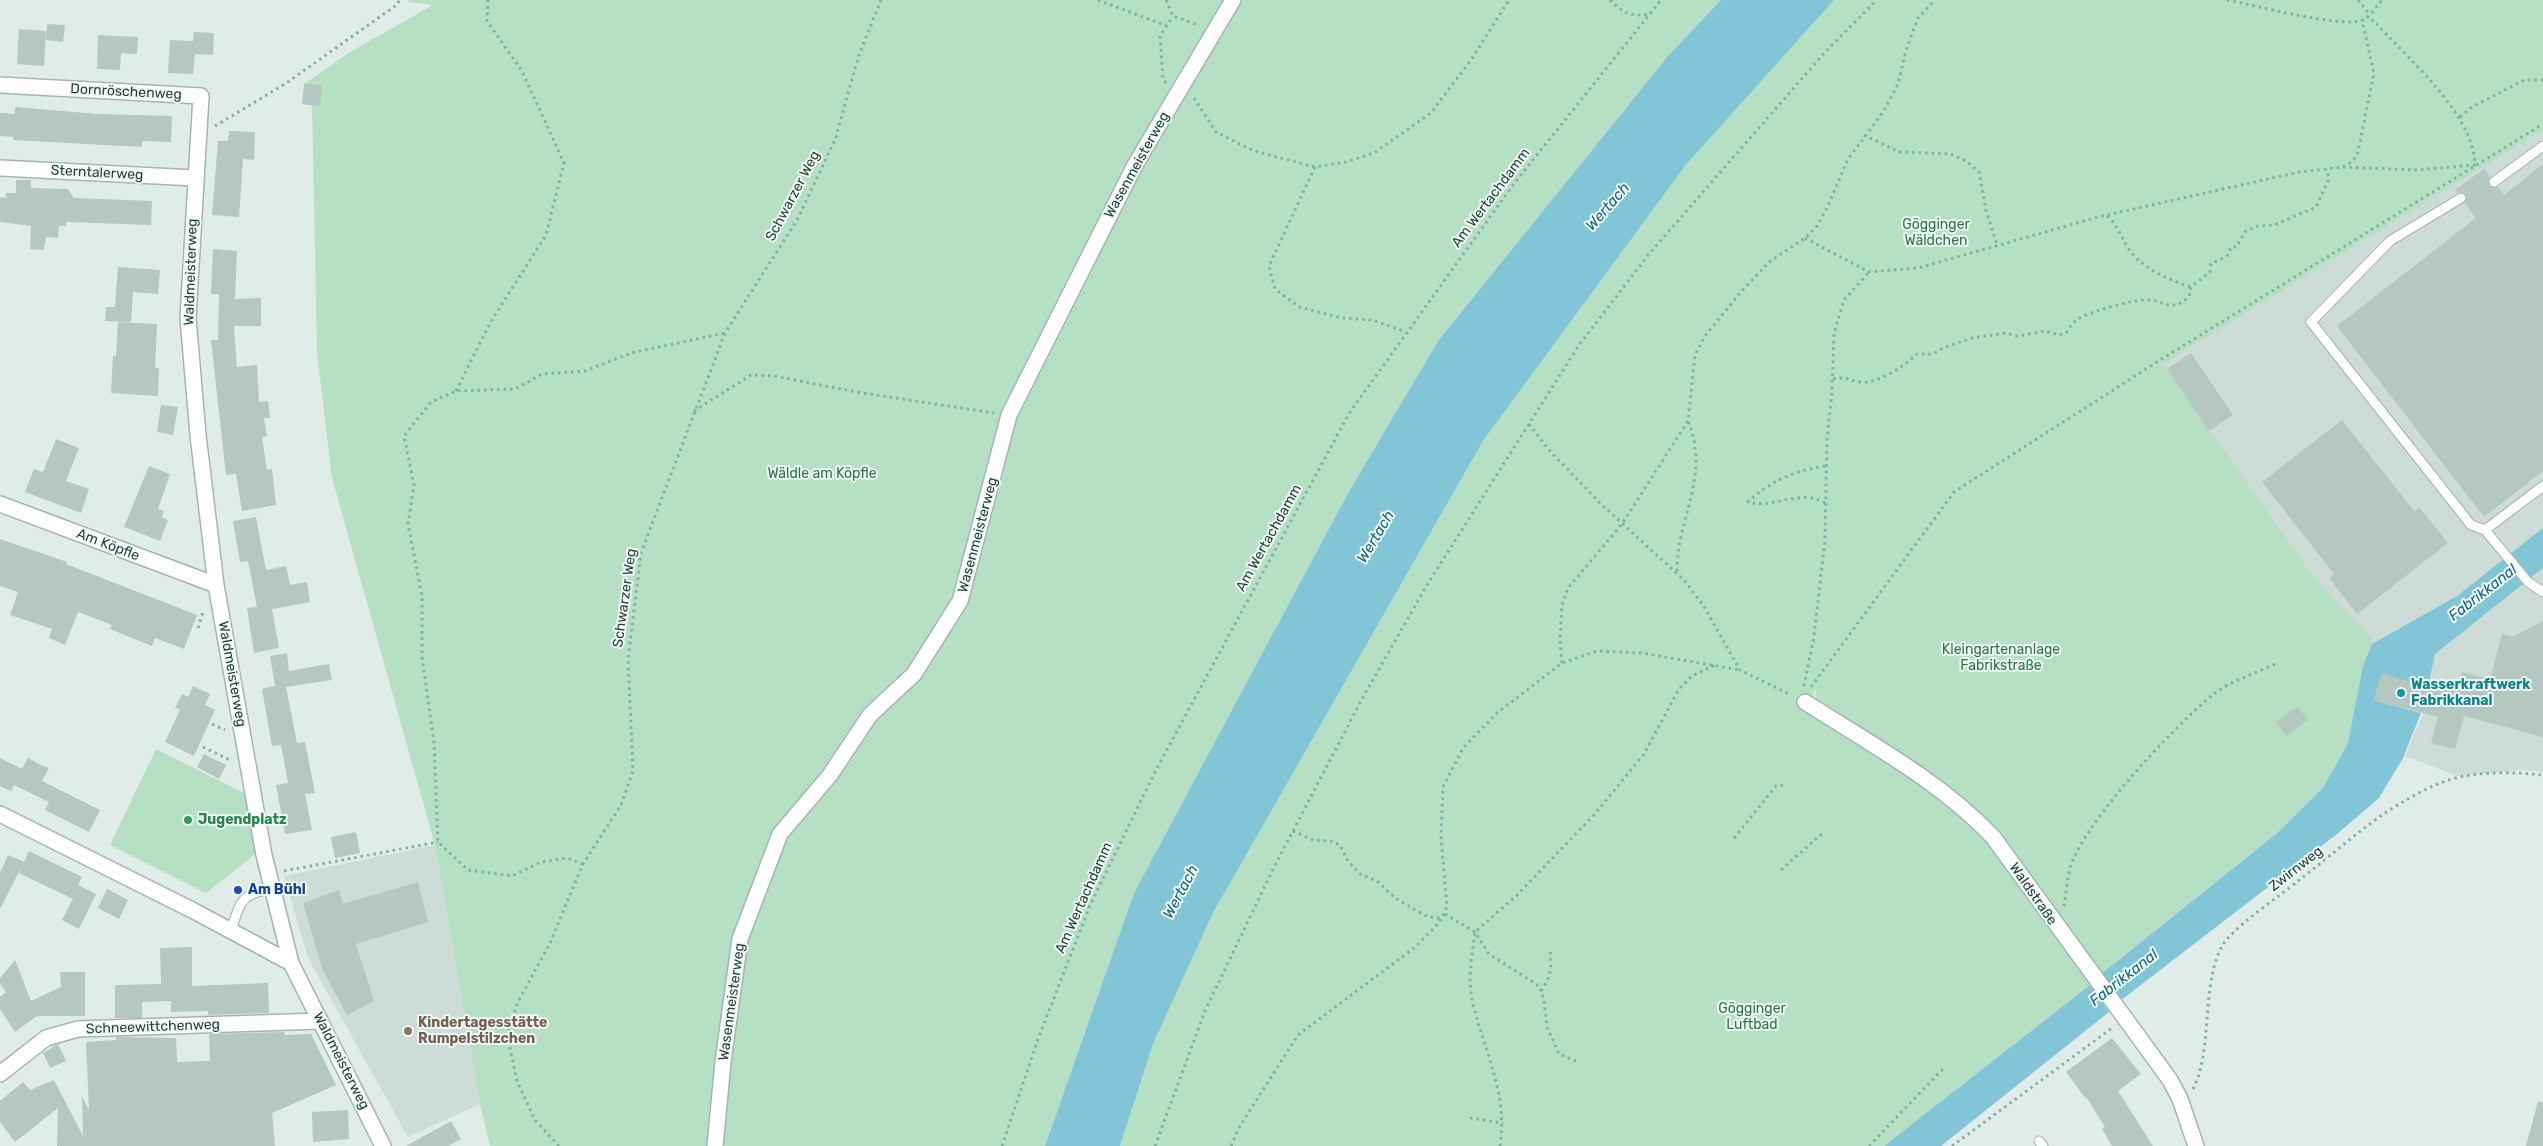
<!DOCTYPE html>
<meta charset="utf-8">
<style>
body{margin:0}
canvas{display:block;background:#e0ece8}
</style>
<canvas width="2543" height="1146"></canvas>
<script>
const ctx = document.querySelector('canvas').getContext('2d');
ctx.lineJoin = 'round';
function paint(path, color) {
  ctx.fillStyle = color;
  ctx.fill(path, 'evenodd');
}
function trace(path, color, width, dash) {
  ctx.strokeStyle = color;
  ctx.lineWidth = width;
  ctx.lineCap = dash ? 'butt' : 'round';
  ctx.setLineDash(dash || []);
  ctx.stroke(path);
}
function drawText(font, color, halo, rows, align = 'center') {
  ctx.font = font + ' Rubik,sans-serif';
  ctx.lineWidth = 4;
  ctx.setLineDash([]);
  ctx.textBaseline = 'middle';
  ctx.strokeStyle = halo;
  ctx.fillStyle = color;
  for (const [text, x, y, turn = 0] of rows) {
    ctx.save();
    ctx.translate(x, y);
    ctx.rotate((+turn || 0) * Math.PI / 180);
    ctx.textAlign = isNaN(turn) ? turn : align;
    if (halo) ctx.strokeText(text, 0, 0);
    ctx.fillText(text, 0, 0);
    ctx.restore();
  }
}
const built = new Path2D(`
 M2543,130v642l-19,-2 -67,6 -52,-20 18,-43 7,-28 -67,-19 8,-28 -58,-62 -151,-212z
 M435,845l45,259 -72,33 -100,-179 -24,-82z`);
const green = new Path2D(`
 M409,0h1312l-53,56 -230,285 -91,154 -213,398 -89,253h-555l-10,-42 -45,-259 -103,-367 -15,-125 -5,-248 -9,-1 1,-20 46,-32 83,-47 -25,-3z
 M1834,0h709v130l-380,234 150,212 59,62 -24,105 -25,45 -47,46 -176,141 -104,-140 -175,-129 -6,-8 1,-10 -13,27 4,-6 163,108 23,20 97,148 -206,161h-764l33,-102 60,-131 270,-472 202,-275z
 M156,749l94,47 8,56 -52,41 -96,-48z`);
const water = new Path2D(`
 M1721,0h113l-149,166 -202,275 -270,472 -60,131 -33,102h-75l89,-253 213,-398 91,-154 230,-285z
 M2543,528v40l-108,86 -7,33 -46,-13 -8,26 47,13 -18,45 -24,40 -42,36 -217,167 -20,-26 176,-141 47,-46 25,-45 15,-77 9,-22 85,-48z
 M2090,985l19,27 -168,134h-57z`);
const building = new Path2D(`
 M47,24l18,1 -2,17 -17,-2z
 M19,29l27,2 -2,35 -27,-2z
 M194,32l20,1 -1,22 -18,-1 -2,20 -25,-1 2,-33 23,1z
 M98,35l40,2 -1,17 -16,-1 -1,17 -23,-1z
 M304,84l18,1 -2,21 -18,-2z
 M15,107l83,7 74,2 -1,26 -29,-1v6l-129,-7v-3l-13,-1v-23l15,1z
 M229,131l26,1 -1,28 -11,-1 -4,58 -27,-2 6,-74h10z
 M2543,164v307l-59,46 -147,-191 139,-108 -11,-15 1,-9 -9,-1 -2,-3 29,-21 6,8 -2,5 1,4 9,1 6,8z
 M16,180h15v8l37,1 6,9 78,3 -1,24 -85,-3v4h-7l-1,12 -12,-1 -2,13 -14,-1 1,-23 -31,-4v-25l6,1v-5h10z
 M213,249l24,2 -2,48 26,-1v28h-27l3,41 20,-2 2,37 9,-1 2,17h-6l3,18 -5,1 5,33 5,-1 4,36 -34,6 -6,-37 -10,1 -15,-135h7l1,-46h-8z
 M118,267l42,3 -2,24 -25,-2 -2,30 -26,-1 1,-14h9z
 M118,322l39,2 -2,44h4l-1,28 -47,-3 2,-37h3z
 M2191,353l42,62 -24,16 -42,-62z
 M161,405l17,2 -5,28 -16,-3z
 M2342,420l72,91 5,-4 29,36 -91,71 -28,-36 5,-4 -72,-92z
 M56,439l23,9 -13,33 23,8 -8,24 -56,-21 9,-23 9,3z
 M149,466l21,8 -12,35 6,2 -2,6 6,3 -8,21 -36,-14z
 M256,517l10,53 20,-4 4,19 17,-3 3,20 -38,7 7,39 -25,5 -7,-45 10,-1 -9,-46 -8,1 -7,-41z
 M0,539l67,23 -1,2 131,51 -13,34 -29,-11 -3,8 -42,-17 2,-4 -34,-13 -13,33 -16,-7 3,-9 -42,-14 8,-23 -18,-6z
 M2543,621v116l-79,-21 -9,33 -24,-6 7,-26 -64,-17 8,-26 63,17 1,-4 11,3 5,-18 28,7 12,-45 11,3z
 M287,653l2,18 40,-7 3,16 -46,7 11,56 8,-1 10,51 -10,1 7,36 -27,4 -9,-49 12,-2 -7,-38 -9,1 -10,-57 13,-3 -5,-30z
 M193,686l17,8 -5,11 10,5 -21,46 -29,-14 15,-32 -5,-2 7,-14 6,3z
 M2298,707l10,13 -22,16 -10,-14z
 M204,754l22,11 -7,14 -22,-12z
 M0,758l22,11 6,-11 13,7 8,3 -7,13 58,29 -11,22 -44,-22 4,-8 -35,-17 -3,6 -11,-5z
 M356,832l4,21 -25,5 -4,-21z
 M29,851l53,26 -4,8 18,9 -17,35 -17,-9 11,-21 -54,-26z
 M8,855l16,7 -24,47v-36z
 M418,882l10,40 -72,22 18,57 -27,14 -25,-47 -19,-65 36,-13 4,14z
 M107,889l21,11 -9,19 -21,-11z
 M192,947v39l76,-3 1,30 -61,2v-4l-37,1v-11l-29,1v16h-27v-33l46,-1 -1,-36z
 M15,960l16,41 30,-14 -1,-15h25v44h-48l-22,16 -15,-23v-12l6,-5 -6,-8v-6z
 M284,1032l1,3 26,-1 25,51 -64,28 3,33h-218l1,-38 -43,34 -15,-20v-21l23,-19 7,8 24,-10 29,56 -1,-40 7,14 -3,-68 30,-2v-3l60,1 1,24 33,-1 -1,-27z
 M2112,1038l29,36 -23,17 35,55h-41l-10,-17 3,-2 -18,-29 -1,1 -20,-27z
 M58,1044l8,17 -16,7 -7,-15z
 M2538,1101l5,1v44h-17z
 M348,1110l1,29 -36,3 -1,-30z
 M451,1121l10,18 -13,7h-42z`);
const path = new Path2D(`
 M1098,0l69,26
 M1166,0l7,16 25,9
 M1610,0c13,13 21,17 39,14
 M2227,0c26,5 111,27 133,21 10,-3 15,-13 22,-21
 M2358,0l12,15
 M1166,83l-3,-4 -3,-43 13,-20
 M1194,98l22,34 38,19 61,16 31,-5 28,-9 57,-40 40,-53 38,-60
 M2460,117l12,-10 52,-27h19
 M215,126l70,-42 113,-80 1,-4
 M1864,135l35,17 52,2 15,7 13,11 7,38 11,35
 M1315,167l-46,99 6,23 24,18 43,11 30,2 34,12
 M2343,167l72,3 60,-5c-1,-51 -67,-106 -100,-143l-8,-5
 M2107,216c12,11 13,19 21,32 13,20 41,32 63,39
 M1805,238l64,34 49,-4 180,-51 201,-45 44,-5 10,-6 5,-9 16,-79 -12,-53
 M1833,379c13,-3 15,1 27,3 17,3 45,-17 57,-28h16l10,-6 29,-10 34,-5 11,3 28,-5 14,4 7,-2c4,-7 9,-13 16,-16 15,-7 49,-17 64,-17 19,-1 23,14 43,-3l2,-10 19,-15 1,-8 16,-8 4,-9h5l10,-16 12,-5 16,-1 42,-18 13,-28 -2,-10
 M456,391l34,-68 56,-88 18,-72 -42,-92 -35,-50 1,-21
 M694,411l57,-36 23,1 82,16 138,21
 M1529,424l20,26 52,54 83,76 19,25 37,65 51,25
 M1825,503c-24,-15 -50,6 -77,-1 21,-21 49,-32 78,-36
 M1677,571c0,-54 34,-95 11,-150
 M198,628l5,-16
 M1562,663l-2,-23 2,-35 6,-17 54,-64 66,-103 7,-66 10,-19 35,-43 29,-31 36,-24 12,-12 11,-20 20,-47 36,-48 14,-27 8,-34 12,-32 17,-18
 M1804,686l10,-50 11,-96 2,-100 5,-49 2,-58 10,-33 25,-28
 M1811,687l143,-195 206,-132 383,-236
 M212,724l13,6
 M203,747l27,13
 M1293,831l20,9 17,1 10,4 8,16 12,13 17,7 18,17 31,18 16,3
 M1734,838l42,-52 10,-1
 M583,864l-16,-6 -26,4 -29,14 -44,-6 -30,-28 -4,-100 -12,-85v-61l-14,-72 6,-39 -10,-49 27,-34 25,-11 59,-2 27,-15 43,-3 46,-18 94,-20
 M1781,870l44,-39
 M284,871l154,-29
 M2064,906c2,-12 3,-26 6,-38 14,-46 106,-144 145,-175 16,-12 44,-21 62,-30
 M1445,914l30,18 14,22 50,32 5,14 3,27 12,27 19,8
 M1541,991c10,-14 11,-25 9,-41
 M2193,1089c20,-38 8,-101 28,-141 9,-19 59,-52 77,-67 30,-23 59,-49 90,-70 21,-13 41,-25 64,-32 26,-8 65,-7 91,-4
 M1470,1118l33,5
 M559,1146l-24,-26 -18,-39 -10,-47 11,-32 31,-57 34,-81 38,-59 12,-34 -5,-111 13,-107 84,-220 72,-113 38,-80 24,-85 22,-55
 M1002,1146l36,-107 53,-136 66,-135 193,-356 163,-227 148,-185
 M1155,1146l50,-135 68,-142 89,-170 65,-114 152,-240 70,-91 177,-203 51,-51
 M1231,1146l9,-20 58,-91 116,-87 25,-25 8,-16 -6,-70 2,-50 20,-39 34,-35 65,-50 35,-12 45,2 98,17
 M1500,1146c8,-52 -15,-93 -27,-142 -6,-23 -1,-49 2,-72l42,-37 77,-80 50,-61 35,-65 13,-13 23,-11
 M1869,1146l74,-77
 M1952,1146l160,-118`);
const lane = new Path2D(`
 M2494,182l49,-36
 M2461,198l-71,43 -79,81 160,203 14,5
 M2543,486l-58,44 43,52 15,10
 M231,931c9,-29 10,-38 41,-42
 M2039,1141l4,5`);
const street = new Path2D(`
 M0,85l201,11 -13,222 10,117 18,150 48,270 27,108 92,183
 M0,168l195,10
 M0,504l216,81
 M1805,702c64,41 135,79 188,135l177,243 10,19 16,47
 M0,814l194,97 97,52
 M0,1074l46,-36 32,-9 242,-8
 M715,1146l8,-84 17,-123 40,-105 50,-59 40,-60 44,-41 46,-73 49,-186 126,-250 98,-165`);
const markers = [
 [2401,693,5,"#0f9aa8"],
 [188,820,5,"#2e9e5b"],
 [238,890,5,"#1a4fb4"],
 [408,1031,5,"#8d6e63"]
];
const streetNames = [
 ["Dornröschenweg",126,92,3],
 ["Wasenmeisterweg",1137,165,-61],
 ["Sterntalerweg",97,173,3],
 ["Schwarzer Weg",793,196,-62],
 ["Am Wertachdamm",1491,198,-53],
 ["Waldmeisterweg",191,272,-88],
 ["Wasenmeisterweg",978,535,-75],
 ["Am Wertachdamm",1269,538,-61],
 ["Am Köpfle",108,545,21],
 ["Schwarzer Weg",625,598,-82],
 ["Waldmeisterweg",232,674,80],
 ["Zwirnweg",2296,869,-38],
 ["Waldstraße",2033,894,55],
 ["Am Wertachdamm",1084,898,-66],
 ["Wasenmeisterweg",732,1002,-82],
 ["Schneewittchenweg",153,1027,-2],
 ["Waldmeisterweg",341,1061,63]
];
const parkNames = [
 ["Gögginger",1936,225],
 ["Wäldchen",1936,241],
 ["Wäldle am Köpfle",822,474],
 ["Kleingartenanlage",2001,650],
 ["Fabrikstraße",2001,666],
 ["Gögginger",1752,1009],
 ["Luftbad",1752,1025]
];
const cultureNames = [
 ["Wasserkraftwerk",2411,685],
 ["Fabrikkanal",2411,701]
];
const leisureNames = [
 ["Jugendplatz",198,820]
];
const transitNames = [
 ["Am Bühl",248,890]
];
const educationNames = [
 ["Kindertagesstätte",418,1023],
 ["Rumpelstilzchen",418,1039]
];
const waterNames = [
 ["Wertach",1608,207,-49],
 ["Wertach",1376,537,-59],
 ["Fabrikkanal",2483,593,-38],
 ["Wertach",1181,892,-62],
 ["Fabrikkanal",2124,978,-38]
];
paint(built, '#cedcd7');
paint(green, '#b6e0c4');
paint(water, '#82c5d7');
paint(building, '#b5c7c1');
trace(lane, '#a2b5b0', 11);
trace(street, '#a2b5b0', 18);
trace(path, '#7db3a5', 3, [2.5, 4]);
trace(lane, '#fff', 9);
trace(street, '#fff', 15);
for (const [x, y, r, color] of markers) {
  const dot = new Path2D();
  dot.arc(x, y, r, 0, 2 * Math.PI);
  ctx.fillStyle = color;
  ctx.fill(dot);
  trace(dot, '#f1f9f5', 2);
}
drawText('14px', '#1f3f38', '#f1f9f5', streetNames);
drawText('14px', '#25794a', '#f1f9f5', parkNames);
drawText('bold 14px', '#0d838f', '#f1f9f5', cultureNames, 'left');
drawText('bold 14px', '#27864d', '#f1f9f5', leisureNames, 'left');
drawText('bold 14px', '#164399', '#f1f9f5', transitNames, 'left');
drawText('bold 14px', '#785e54', '#f1f9f5', educationNames, 'left');
drawText('italic 15px', '#136880', '#f1f9f5', waterNames);
</script>
